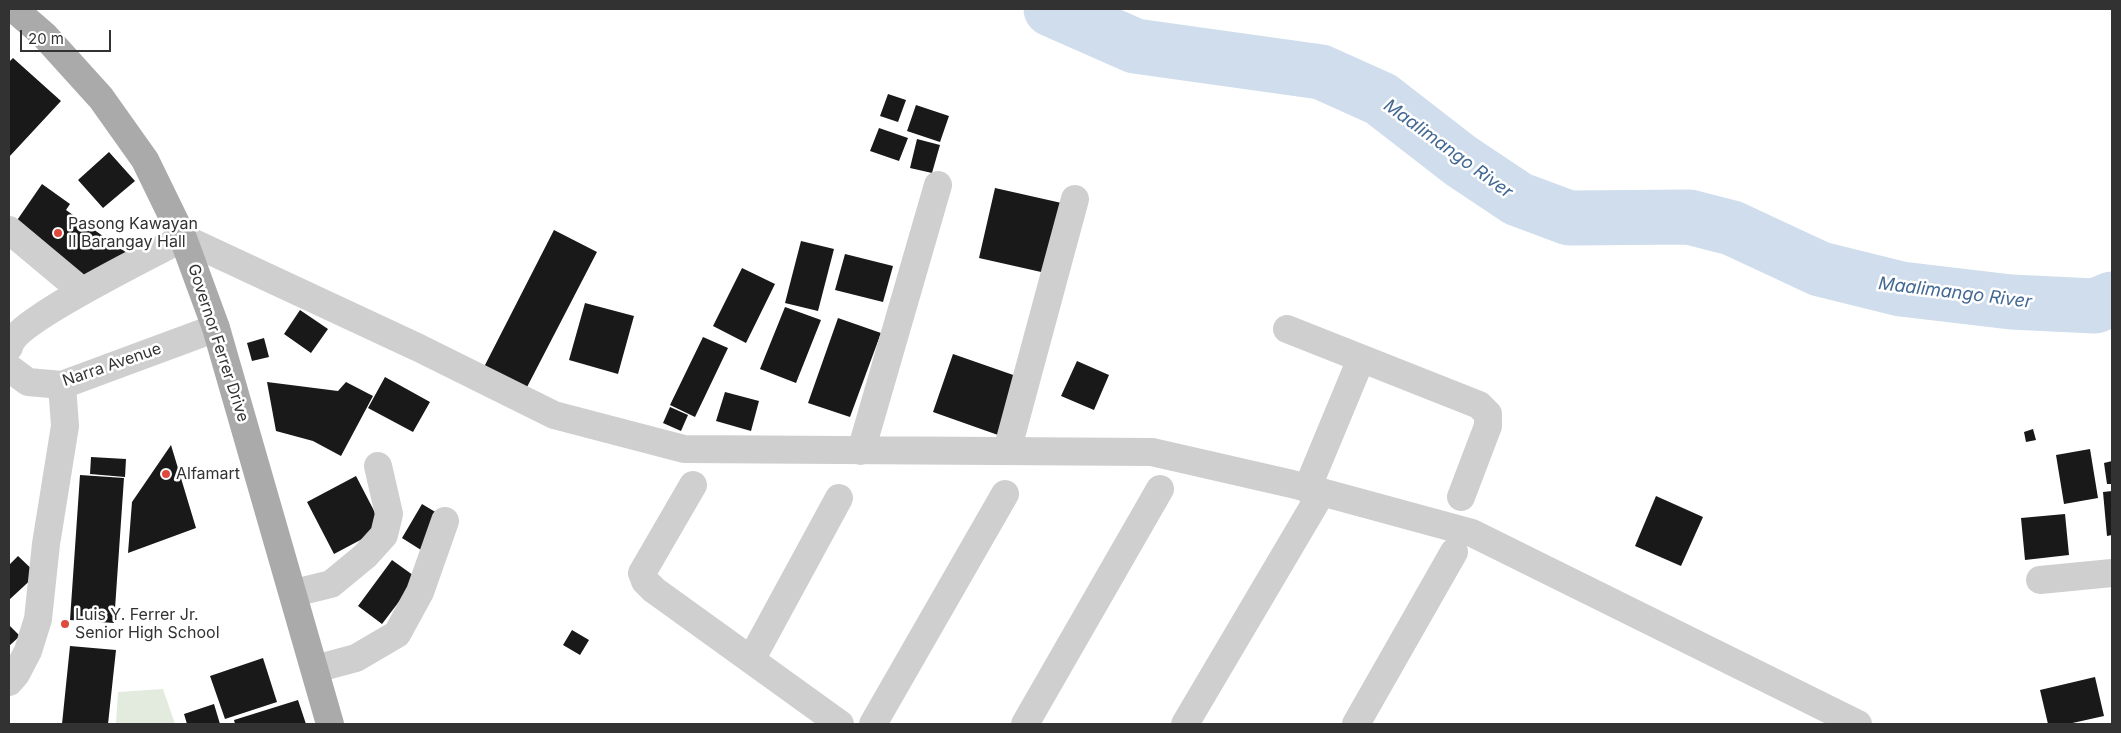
<!DOCTYPE html>
<style>
body{margin:0}
#map{position:relative;width:2121px;height:733px;overflow:hidden;background:#fff;font-family:Inter,sans-serif}
canvas{display:block}
.frame{position:absolute;inset:0;border:10px solid #323232;pointer-events:none}
.scale{position:absolute;left:20px;top:30px;width:91px;height:22px;box-sizing:border-box;border:2px solid #323232;border-top:0;padding-left:6px;font-size:15px;line-height:18px;white-space:nowrap;color:#323232;-webkit-text-stroke:4px #fff;paint-order:stroke}
</style>
<div id="map">
<canvas width="2121" height="733"></canvas>
<div class="frame"></div>
<div class="scale">20 m</div>
</div>
<script>
const ctx = document.querySelector('canvas').getContext('2d');
ctx.lineJoin = 'round';
function paint(path, color) {
  ctx.fillStyle = color;
  ctx.fill(path, 'evenodd');
}
function trace(path, color, width, dash) {
  ctx.strokeStyle = color;
  ctx.lineWidth = width;
  ctx.lineCap = dash ? 'butt' : 'round';
  ctx.setLineDash(dash || []);
  ctx.stroke(path);
}
function drawText(font, color, halo, rows, align = 'center') {
  ctx.font = font + ' Inter,sans-serif';
  ctx.lineWidth = 5;
  ctx.setLineDash([]);
  ctx.textBaseline = 'middle';
  ctx.strokeStyle = halo;
  ctx.fillStyle = color;
  for (const [text, x, y, turn = 0] of rows) {
    ctx.save();
    ctx.translate(x, y);
    ctx.rotate((+turn || 0) * Math.PI / 180);
    ctx.textAlign = isNaN(turn) ? turn : align;
    if (halo) ctx.strokeText(text, 0, 0);
    ctx.fillText(text, 0, 0);
    ctx.restore();
  }
}
const green = new Path2D(`
 M163,689l12,35h-59l2,-32z`);
const river = new Path2D(`
 M1051,9l84,37 186,26 60,27 80,62 57,38 51,19 120,-1 43,11 88,41 81,20 110,13 84,4 17,-7`);
const building = new Path2D(`
 M13,58l48,43 -52,56v-95z
 M888,94l18,6 -8,22 -18,-6z
 M916,105l33,11 -9,26 -33,-11z
 M879,128l29,10 -9,23 -29,-10z
 M917,139l23,6 -8,28 -22,-5z
 M109,152l26,29 -32,27 -25,-28z
 M42,184l28,20 -4,6 61,43 -42,28 -74,-52z
 M995,188l71,16 -16,70 -71,-16z
 M554,230l43,22 -71,137 -42,-22z
 M801,241l33,8 -16,62 -33,-8z
 M845,254l48,12 -10,36 -48,-12z
 M742,268l33,16 -29,59 -33,-17z
 M585,303l49,13 -16,58 -49,-14z
 M785,307l36,13 -25,63 -36,-14z
 M300,310l28,19 -17,24 -27,-19z
 M838,318l43,15 -31,84 -42,-14z
 M703,337l25,11 -33,69 -25,-12z
 M264,338l5,19 -17,4 -5,-18z
 M953,354l66,23 -21,58 -65,-23z
 M1077,361l32,14 -15,35 -33,-14z
 M385,377l45,25 -17,30 -45,-24z
 M267,382l71,9 8,-9 27,14 -32,60 -28,-15 -37,-10z
 M725,392l34,9 -8,30 -35,-10z
 M670,407l18,8 -7,16 -18,-8z
 M2033,429l3,11 -10,2 -2,-10z
 M171,445l25,83 -68,25 4,-51z
 M2090,449l8,49 -34,6 -8,-49z
 M91,457l35,2 -1,18 -35,-3z
 M2112,461v23h-5l-3,-21z
 M80,475l44,3 -10,145 -44,-3z
 M356,476l27,52 -49,26 -27,-52z
 M2112,491v44l-5,1 -4,-44z
 M1656,496l47,21 -22,49 -46,-20z
 M422,504l20,12 -21,34 -19,-12z
 M2065,514l4,41 -44,5 -4,-42z
 M18,556l19,18 -28,26v-35z
 M392,560l25,18 -35,46 -24,-18z
 M9,625l11,11 -11,10z
 M572,630l17,10 -9,15 -17,-10z
 M70,646l46,4 -8,74h-46z
 M263,658l14,44 -52,17 -15,-43z
 M2095,677l9,39 -36,8h-20l-8,-34z
 M298,700l8,24h-71l-1,-4z
 M214,704l6,20h-33l-3,-10z`);
const minor = new Path2D(`
 M9,230l73,61
 M1287,329l192,76 9,9v12l-27,71
 M9,347c6,-26 144,-93 174,-109l236,110 135,67 130,34 468,3 140,32 180,49 386,191
 M9,368l19,14 34,3 154,-57
 M861,451l77,-266
 M1007,451l68,-252
 M693,485l-51,88 3,8 9,9 186,134
 M1307,489l54,-130
 M2040,580l72,-7
 M294,593l37,-9 34,-28 19,-21 5,-21 -11,-48
 M751,660l88,-162
 M315,669l41,-11 41,-24 23,-42 25,-71
 M9,682l7,-8 12,-23 10,-32 8,-75 19,-118 -3,-41
 M873,724l132,-230
 M1025,724l135,-235
 M1185,724l137,-232
 M1356,724l98,-172`);
const major = new Path2D(`
 M14,9l30,26 57,63 44,62 38,78 33,90 114,396`);
const markers = [
 [58,233,5,"#df4a3e"],
 [166,474,5,"#df4a3e"],
 [65,624,5,"#df4a3e"]
];
const poiNames = [
 ["Pasong Kawayan",68,224],
 ["II Barangay Hall",68,242],
 ["Alfamart",176,474],
 ["Luis Y. Ferrer Jr.",75,615],
 ["Senior High School",75,633]
];
const streetNames = [
 ["Governor Ferrer Drive",218,343,72],
 ["Narra Avenue",112,365,-19]
];
const waterNames = [
 ["Maalimango River",1448,149,36],
 ["Maalimango River",1955,293,7]
];
paint(green, '#e3ebde');
trace(river, '#cfddec', 55);
paint(building, '#191919');
trace(minor, '#cfcfcf', 28);
trace(major, '#aaa', 28);
for (const [x, y, r, color] of markers) {
  const dot = new Path2D();
  dot.arc(x, y, r, 0, 2 * Math.PI);
  ctx.fillStyle = color;
  ctx.fill(dot);
  trace(dot, '#fff', 2);
}
drawText('16px', '#323232', '#fff', poiNames, 'left');
drawText('16px', '#323232', '#fff', streetNames);
drawText('italic 18px', '#426893', '#fff', waterNames);
</script>
